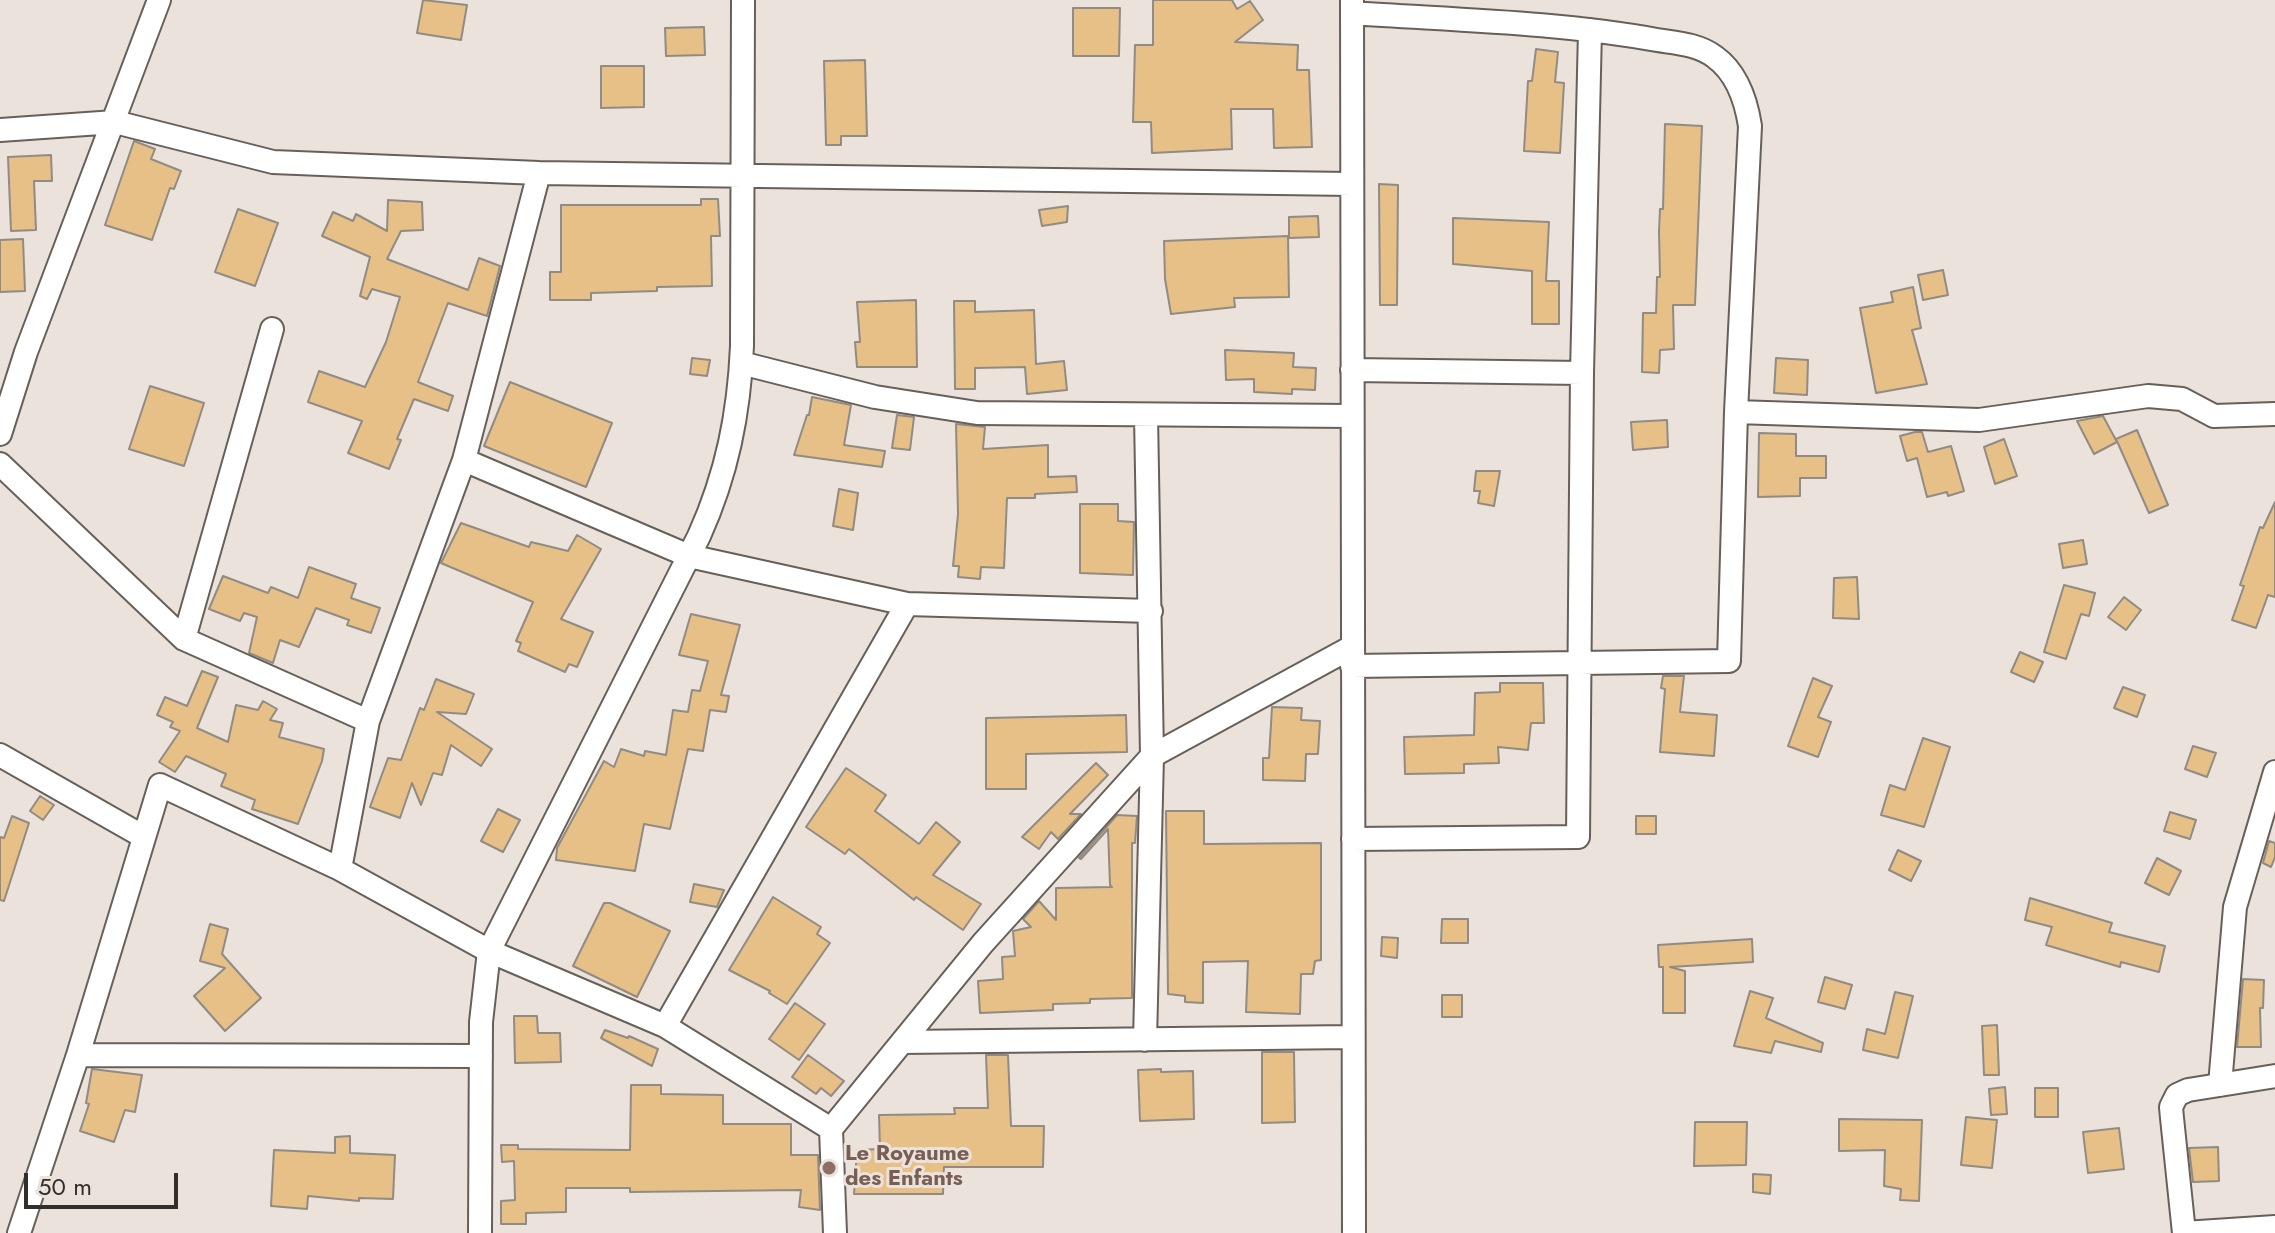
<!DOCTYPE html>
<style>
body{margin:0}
#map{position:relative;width:2275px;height:1233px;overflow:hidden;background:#ebe3db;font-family:Jost,sans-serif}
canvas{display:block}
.scale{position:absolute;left:24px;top:1173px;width:154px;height:36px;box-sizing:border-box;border:4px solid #312e2b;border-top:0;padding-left:10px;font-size:24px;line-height:28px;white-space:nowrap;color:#312e2b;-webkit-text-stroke:6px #ebe3db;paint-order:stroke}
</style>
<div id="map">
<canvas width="2275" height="1233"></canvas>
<div class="scale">50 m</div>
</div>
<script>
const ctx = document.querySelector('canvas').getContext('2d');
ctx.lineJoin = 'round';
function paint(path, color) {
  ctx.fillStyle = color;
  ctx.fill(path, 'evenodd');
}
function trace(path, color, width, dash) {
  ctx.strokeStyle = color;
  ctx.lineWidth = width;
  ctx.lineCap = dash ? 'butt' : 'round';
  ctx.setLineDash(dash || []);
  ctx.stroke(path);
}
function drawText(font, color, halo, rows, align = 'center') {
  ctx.font = font + ' Jost,sans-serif';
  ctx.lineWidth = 6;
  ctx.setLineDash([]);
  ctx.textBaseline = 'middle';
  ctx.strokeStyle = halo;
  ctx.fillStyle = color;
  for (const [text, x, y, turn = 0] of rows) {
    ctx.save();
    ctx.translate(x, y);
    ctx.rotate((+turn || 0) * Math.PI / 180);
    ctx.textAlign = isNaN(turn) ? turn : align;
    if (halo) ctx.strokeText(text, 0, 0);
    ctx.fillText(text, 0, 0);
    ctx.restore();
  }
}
const building = new Path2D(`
 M423,0l44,5 -6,35 -44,-7z
 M1153,0h79l5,9 13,-8 13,19 -28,22 63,3 -1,25h12l3,77 -38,1 -1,-39h-42l1,40 -80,4 -1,-31h-18l2,-77h18z
 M1073,8h47l-1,48h-46z
 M704,27l1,28 -39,1 -1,-28z
 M1536,49l22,3 -3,30 9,1 -4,70 -36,-2 4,-70h4z
 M865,60l2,76h-26v9h-15l-2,-84z
 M601,66h43v41l-43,1z
 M1665,124l37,2 -7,179h-22l1,44 -14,1 -1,23 -17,-1 1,-59h13l1,-36h3l-1,-46 1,-22h3z
 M134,141l21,8 -4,10 30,12 -7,18 -4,-1 -18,52 -47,-15z
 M51,155l1,26h-18l2,49 -25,1 -3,-74z
 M1379,184l19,1 -1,120h-17z
 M701,199h17l2,37h-9l1,50 -55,1v4l-66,2v7h-41v-28h11v-67h140z
 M388,200l34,2 1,28 -22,1 -14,28 81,31 11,-32 21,8 -13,50 -39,-13 -30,79 35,14 -5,15 -34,-12 -17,40 4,1 -12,29 -41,-16 14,-32 -54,-19 11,-31 46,16 21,-45 14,-45 -28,-8 -5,10 -7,-3 10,-39 -48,-21 11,-24 20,9 3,-7 31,17z
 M1068,206l-1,16 -25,4 -3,-16z
 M238,209l40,14 -23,63 -40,-14z
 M1318,216l1,21 -30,1v-21z
 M1453,218l96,4 -3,59h13v43h-27v-53l-79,-7z
 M1288,236l1,61 -55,1 1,9 -64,7 -6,-35 -1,-38z
 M23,239l2,52 -25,1v-52z
 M1943,270l5,25 -25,5 -5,-25z
 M1913,287l8,41 -9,2 15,54 -51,9 -16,-85 33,-6 -2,-10z
 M916,300l1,67h-60l-2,-25h5l-3,-40z
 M954,301h21v11l59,-2 2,54 28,-3 3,29 -40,4 -2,-27 -50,1v21h-20z
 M1225,350l69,3 -1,14 23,1 -1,22 -23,-1v5l-38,-2v-13l-28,1z
 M692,358l18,2 -3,16 -17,-2z
 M1776,358l32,2 -1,35 -33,-2z
 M510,382l102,41 -26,64 -102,-41z
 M150,386l54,17 -20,63 -55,-17z
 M812,397l39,8 -7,40 41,6 -3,16 -88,-12 13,-40h2z
 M897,415l17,2 -4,33 -18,-2z
 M2103,416l14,26 -23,12 -17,-33z
 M1667,420l1,27 -35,3 -2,-28z
 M956,424l29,3 -2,22 65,-4v32l28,-1 1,16 -42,2v4h-28l-3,70 -23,-1 -1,12 -22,-2 1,-11h-6l5,-52z
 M2137,430l31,75 -19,8 -33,-74z
 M1915,432h7l6,20 23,-6 13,45 -16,5 -1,-4 -20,5 -10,-39 -10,3 -7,-25z
 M1759,433l37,1v22h30v22h-26v18l-42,1z
 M2004,439l13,37 -22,8 -11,-37z
 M1476,471h24l-6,35 -16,-3 2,-12h-6z
 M839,489l19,4 -5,37 -20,-4z
 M2275,502v95l-7,-2 -12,33 -24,-8 12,-34 -4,-1 20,-58 3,1z
 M1080,504h38v17l16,1 -1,53 -53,-2z
 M461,523l68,24 2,-5 37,9 9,-16 24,14 -40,70 32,13 -16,35 -8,-3 -4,8 -47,-21 3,-8 -5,-2 17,-39 -92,-39z
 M2083,540l4,24 -24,4 -4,-24z
 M309,567l47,17 -5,14 29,10 -9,25 -24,-8 2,-5 -33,-12 -17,39 -19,-7 -7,23 -24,-10 8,-36 -13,-4 -4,8 -31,-12 14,-33 45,17 3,-6 27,11z
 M1857,577l2,42 -26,-1 1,-40z
 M2064,585l31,8 -6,23 -8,-2 -15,45 -22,-7z
 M2124,597l17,13 -15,20 -18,-13z
 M691,614l49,11 -19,70 8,1 -3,16 -16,-2 -7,41 -15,-2 -18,80 -26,-5 -9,47 -79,-11 1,-12 47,-87 10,6 7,-18 23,7 1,-5 21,4 7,-45 15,2 4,-22 8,1 8,-30 -29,-6z
 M2020,652l23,10 -9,20 -23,-10z
 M202,671l16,6 -21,51 31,14 8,-37 22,5 5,-9 14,8 -7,11 13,3 -4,14 45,12 -2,12 -24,63 -46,-15 3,-9 -34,-14 5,-12 -40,-18 -11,16 -16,-10 21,-31 -10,-4 3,-5 -16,-7 8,-18 22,9z
 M1663,676h21l-4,36 37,3 -3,41 -54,-4 5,-63 -4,-1z
 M1813,678l19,8 -14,31 13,5 -13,35 -30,-11z
 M436,679l38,15 -8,20 -29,-2 55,37 -11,17 -30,-21 -9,30 -9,-2 -12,32 -9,-22 -12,35 -30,-11 18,-49 13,2 19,-52 4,2z
 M1500,683h43l1,40h-13l-3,27 -30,-3 1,16 -35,1v9l-59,1 -1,-37 70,-2 1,-42 25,-1z
 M2123,687l22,8 -8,22 -23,-9z
 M1272,707l30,1 -1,12 19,1 -2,33h-12l-1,27 -42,-1v-22h6z
 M1126,715l1,37 -101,2v35h-40v-71z
 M1923,738l27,9 -26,80 -43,-12 9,-30 15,5z
 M2193,746l23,7 -9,24 -22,-8z
 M1096,763l12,12 -38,39h11l-23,25 -7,-7 -12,17 -17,-12z
 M846,768l40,27 -11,16 44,33 17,-22 24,20 -27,33 48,29 -18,26 -47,-33 -2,3 -65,-51 -4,5 -39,-27z
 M40,796l14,9 -11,15 -13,-9z
 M498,809l22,11 -17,32 -22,-11z
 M1166,811h38v33l117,-1v117l-6,1 -2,13h-12l-1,40 -54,-2 2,-51 -45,1v41l-18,-1v-6l-17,-2z
 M2170,812l26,8 -6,19 -26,-8z
 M1117,815l20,1 -2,27h-3v155l-42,1v4l-37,1v6l-73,3 -2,-32 25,-2 -1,-22 13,-1 -2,-25 18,-4 -8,-8 16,-18 17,19v-32l56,-1 -2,-2 -2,-56 -27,30 -2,-1z
 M12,816l17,7 -25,78 -4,-1v-63l4,1z
 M1636,816h20v18h-20z
 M2269,841l6,2v14l-4,10 -8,-4z
 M1898,850l23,11 -10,20 -22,-11z
 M2157,858l24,13 -12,24 -24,-12z
 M694,884l30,6 -7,17 -27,-5z
 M773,897l48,30 -4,7 13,9 -43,61 -18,-11 1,-2 -41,-21z
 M2030,898l82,25 -3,9 56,14 -6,26 -38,-10 -1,5 -74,-22 6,-18 -27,-7z
 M604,903h6l60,28 -33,66 -64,-31z
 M1442,919h26v24h-27z
 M210,924l18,5 -6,25 39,44 -36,33 -31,-35 31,-28 -25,-7z
 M1382,937l16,1 -1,20 -16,-2z
 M1752,939l1,23 -83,5 15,4v42h-22v-46h-4l-1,-22z
 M1825,977l27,8 -7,24 -27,-7z
 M2243,979l21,1 -1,28h-3l1,39h-24z
 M1750,991l23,7 -7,20 57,25 -2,9 -46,-11 -4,12 -37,-7z
 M1895,992l18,4 -15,62 -35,-8 4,-21 18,5z
 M1442,995h20v22h-20z
 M795,1003l30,21 -26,36 -30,-21z
 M514,1016h23l1,17h22l1,29 -46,1z
 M1997,1025l2,50h-15l-2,-49z
 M605,1030l23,8 1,-2 29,13 -6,17 -51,-28z
 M1262,1052h32l1,70 -33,1z
 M808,1055l36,26 -13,15 -10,-8 -5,6 -24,-17z
 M986,1055h22l3,71h33l-1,41h-99l-1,27h-89l3,-44 23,-1 -1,-34 76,-1 -1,-6h34z
 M92,1069l50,6 -7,37 -10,-2 -11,32 -34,-11 9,-27 -3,-1z
 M1161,1069v3l32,-1 1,48 -54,2 -2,-51z
 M631,1085h30v9l62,1v29h68v31h27l2,55 -21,-3 2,-17 -171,2v-4h-64v24l-40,1v11h-25v-23l14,-1 -1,-39 -12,1 -1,-17h17v4l112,1z
 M2005,1087l2,27 -16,1 -2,-26z
 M2035,1088h23v29h-23z
 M1966,1117l31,3 -5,48 -31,-3z
 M1839,1119l83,1 -3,81 -19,-1 1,-11 -17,-3 1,-36 -46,1z
 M1695,1122h52l-1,43 -52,1z
 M2119,1128l5,41 -36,4 -5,-41z
 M350,1136v17l45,2 -2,44 -34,-1v3l-51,-5 -1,13 -36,-3 3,-56 61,3v-16z
 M2218,1147l1,34 -26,1 -4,-34z
 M1753,1174l18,1 -1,19 -17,-2z`);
const street = new Path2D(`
 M1352,0l2,1233
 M1352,13c101,7 205,9 305,27 19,3 41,4 58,17 22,16 31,43 35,69l-14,286 -7,249 -377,5
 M0,130l115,-8 158,40 266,11 812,11
 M741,363l134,34 102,16 375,3
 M1352,370l230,3
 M1736,412l243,8 169,-24 34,3 32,17 61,-2
 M0,434l26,-82 133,-352
 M464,460l225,96 218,48 244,7
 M0,464l184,175 184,82
 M184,639l88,-310
 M0,755l144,82
 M1353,839l225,-2 4,-464 8,-343
 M340,869l28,-148 96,-261 75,-287
 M665,1026l242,-422
 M1145,1040l7,-284 -6,-341
 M902,1042l451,-5
 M78,1055l403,1
 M2220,1085l15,-178 40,-135
 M19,1233l59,-178 82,-270 180,84 149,82 176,75 166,103
 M480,1233l1,-211 8,-71 210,-415c28,-62 40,-122 43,-190l1,-346
 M835,1233l-4,-104 152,-186 169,-187 200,-109
 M2184,1233l-12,-115 -1,-11 6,-12 11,-5 87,-14
 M2184,1233l91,-6`);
const markers = [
 [829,1168,8,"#8d6e63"]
];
const educationNames = [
 ["Le Royaume",845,1155],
 ["des Enfants",845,1180]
];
paint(building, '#e6c087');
trace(building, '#918b83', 2);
trace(street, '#666059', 26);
trace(street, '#fff', 22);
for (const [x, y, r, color] of markers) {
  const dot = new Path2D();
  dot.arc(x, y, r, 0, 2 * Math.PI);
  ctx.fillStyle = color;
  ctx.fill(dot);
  trace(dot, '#ebe3db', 3);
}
drawText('bold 22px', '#785e54', '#ebe3db', educationNames, 'left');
</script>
